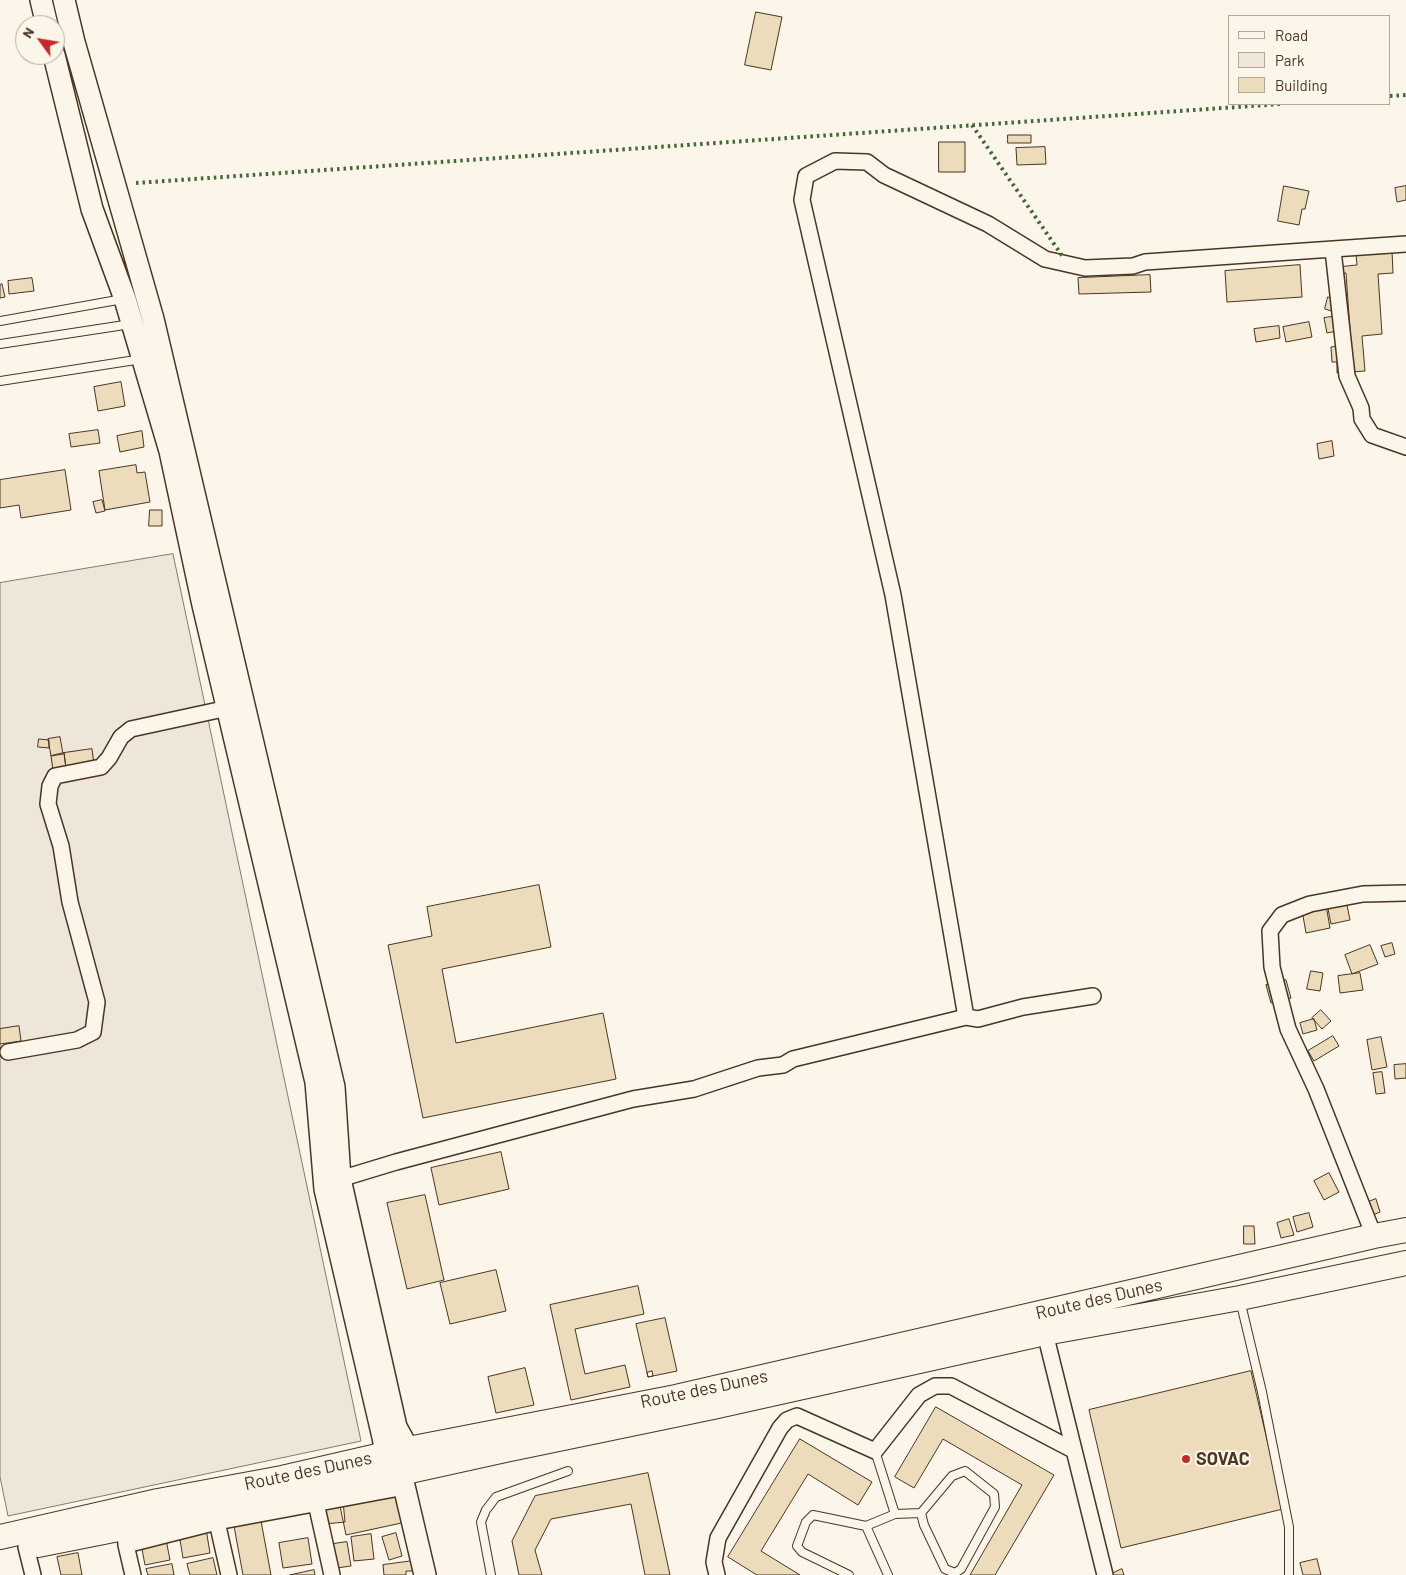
<!DOCTYPE html>
<style>
body{margin:0}
#map{position:relative;width:1406px;height:1575px;overflow:hidden;background:#fbf6e9;font-family:Barlow,sans-serif}
canvas{display:block}
.legend{position:absolute;left:1228px;top:15px;width:162px;height:90px;box-sizing:border-box;background:#fbf6e9;border:1px solid #b4a999;margin:0;padding:6px 9px;list-style:none;font-size:15px;color:#4a3520}
.legend li{display:flex;align-items:center;gap:10px;height:25px}
.legend b{width:25px;border:1px solid #b4a999}
.north{position:absolute;left:15px;top:15px;width:50px;height:50px;box-sizing:border-box;background:#fbf6e9;border:1px solid #b4a999;border-radius:50%;rotate:302deg;font-size:14px;font-weight:700;line-height:20px;text-align:center;color:#4a3520}
.north::after{content:'';display:block;margin:auto;width:18px;height:22px;background:#c62828;clip-path:polygon(50% 0,100% 100%,50% 72%,0 100%)}
</style>
<div id="map">
<canvas width="1406" height="1575"></canvas>
<ul class="legend">
<li><b style="height:6px;background:#fbf6e9"></b>Road</li>
<li><b style="height:14px;background:#ede6d9"></b>Park</li>
<li><b style="height:14px;background:#ecdcbc"></b>Building</li>
</ul>
<div class="north">N</div>
</div>
<script>
const ctx = document.querySelector('canvas').getContext('2d');
ctx.lineJoin = 'round';
function paint(path, color) {
  ctx.fillStyle = color;
  ctx.fill(path, 'evenodd');
}
function trace(path, color, width, dash) {
  ctx.strokeStyle = color;
  ctx.lineWidth = width;
  ctx.lineCap = dash ? 'butt' : 'round';
  ctx.setLineDash(dash || []);
  ctx.stroke(path);
}
function drawText(font, color, halo, rows, align = 'center') {
  ctx.font = font + ' Barlow,sans-serif';
  ctx.lineWidth = 4;
  ctx.setLineDash([]);
  ctx.textBaseline = 'middle';
  ctx.strokeStyle = halo;
  ctx.fillStyle = color;
  for (const [text, x, y, turn = 0] of rows) {
    ctx.save();
    ctx.translate(x, y);
    ctx.rotate((+turn || 0) * Math.PI / 180);
    ctx.textAlign = isNaN(turn) ? turn : align;
    if (halo) ctx.strokeText(text, 0, 0);
    ctx.fillText(text, 0, 0);
    ctx.restore();
  }
}
const green = new Path2D(`
 M173,554l188,887 -353,75 -8,-39v-894z`);
const building = new Path2D(`
 M756,12l26,5 -11,53 -26,-5z
 M1008,135h23v8h-23z
 M939,142h26v30h-26z
 M1045,147l1,17 -29,1 -1,-17z
 M1284,186l25,5 -4,18h-3l-3,16 -21,-4z
 M1406,186v14l-9,2 -2,-14z
 M1392,251l1,22 -15,1 4,60 -20,2 3,35 -28,2v-11h-5l-1,-15 20,-2 -5,-72h-9v-6l20,-2 -1,-11z
 M1300,265l2,32 -75,5 -2,-31z
 M1150,275l1,17 -72,2 -1,-16z
 M32,278l2,13 -25,3 -1,-13z
 M2,284l3,13 -5,1v-13z
 M1328,297l13,4 -3,12 -13,-4z
 M1345,315l2,14 -20,4 -3,-15z
 M1309,322l3,15 -26,5 -3,-15z
 M1279,326l1,12 -24,4 -2,-13z
 M121,382l4,24 -27,5 -4,-24z
 M98,430l2,13 -29,4 -2,-13z
 M142,431l2,16 -24,5 -3,-16z
 M1332,441l2,15 -15,3 -2,-15z
 M136,465l1,8 8,-1 5,30 -45,8 -6,-39z
 M65,470l6,40 -50,8 -2,-13 -19,3v-28z
 M102,500l3,11 -9,2 -3,-11z
 M150,510h12v16h-13z
 M60,737l3,17 -12,2 -3,-17z
 M39,739l10,1v8l-11,-1z
 M92,749l2,15 -28,4 -2,-15z
 M64,753l2,15 -13,2 -2,-14z
 M539,885l12,62 -109,22 14,74 147,-30 13,66 -193,39 -35,-173 44,-9 -5,-29z
 M1346,900l4,20 -19,4 -4,-20z
 M1326,905l4,23 -24,5 -4,-23z
 M1392,943l3,11 -10,3 -4,-11z
 M1370,945l8,19 -26,10 -7,-19z
 M1311,971l12,2 -3,18 -13,-2z
 M1360,973l3,17 -23,3 -2,-17z
 M1286,980l5,18 -20,5 -5,-18z
 M1321,1010l10,11 -9,8 -10,-11z
 M1314,1019l3,11 -14,4 -3,-11z
 M19,1026l2,15 -21,3v-15z
 M1333,1036l6,10 -25,15 -6,-10z
 M1381,1037l6,30 -15,3 -5,-30z
 M1406,1064v14l-11,1 -1,-14z
 M1382,1072l3,21 -9,1 -3,-21z
 M501,1152l8,37 -70,16 -8,-37z
 M1329,1173l10,19 -15,8 -10,-19z
 M425,1195l19,85 -37,9 -20,-86z
 M1376,1199l4,13 -12,5 -5,-13z
 M1309,1213l4,14 -16,5 -4,-15z
 M1289,1219l5,16 -13,3 -4,-15z
 M1244,1226h10l1,18h-11z
 M496,1270l10,41 -56,13 -10,-41z
 M638,1286l6,28 -69,15 10,45 40,-9 5,22 -59,13 -21,-95z
 M665,1318l12,53 -29,6 -12,-53z
 M525,1368l9,37 -38,8 -8,-36z
 M652,1371l1,5 -5,1 -1,-4z
 M1251,1371l32,138 -162,39 -32,-138z
 M936,1407l118,68 -59,100h-25l52,-90 -79,-46 -29,49 -19,-11z
 M800,1439l72,43 -14,23 -50,-31 -47,77 39,24h-43l-29,-18z
 M648,1473l22,102h-25l-14,-71 -80,15 -16,31 7,25h-23l-7,-34 23,-45z
 M399,1493l7,29 -60,13 -6,-29z
 M343,1501l2,21 -20,2 -2,-21z
 M261,1521l10,54h-28l-9,-49z
 M205,1523l5,30 -27,5 -5,-30z
 M164,1529l6,31 -25,5 -6,-32z
 M396,1533l6,23 -13,4 -7,-23z
 M371,1534l3,25 -20,2 -3,-24z
 M308,1538l4,26 -29,4 -4,-25z
 M347,1542l4,24 -14,2 -4,-24z
 M78,1553l4,22h-21l-4,-18z
 M213,1558l4,17h-27l-3,-11z
 M1317,1559l4,16h-18l-3,-12z
 M413,1561l1,10h-8v4h-22l-1,-10z
 M172,1564l2,11h-26l-2,-6z
 M1122,1569l2,6h-15z
 M314,1570l1,5h-25z`);
const lane = new Path2D(`
 M0,321l123,-22
 M0,344l131,-20
 M0,381l142,-22
 M1240,1300l22,92 27,135v48
 M875,1451l20,63 26,-1 31,-37 13,-5 29,23 1,13 -34,62 -6,4 -10,-4 -21,-44 -3,-12
 M866,1526l22,49
 M491,1575l-10,-53 5,-12 10,-13 72,-26
 M849,1575l-47,-23 -5,-6 9,-24 7,-7 53,11 29,-12`);
const street = new Path2D(`
 M1333,250l14,126 14,32 1,11 10,16 34,12
 M966,1017l-73,-422 -91,-395 4,-24 29,-15 32,1 17,13 104,49 57,35 40,9 48,-2 12,-4 261,-18
 M8,1052l69,-12 16,-8 4,-30 -27,-100 -9,-56 -13,-42 2,-18 5,-10 46,-9 8,-9 12,-21 10,-8 97,-21
 M340,1179l56,-17 237,-63 61,-10 64,-21 25,-3 10,-6 173,-42 12,2 45,-12 70,-11
 M1374,1236l-58,-147 -28,-60 -16,-62 -2,-36 12,-16 28,-11 53,-10 43,-1
 M1045,1333l60,242
 M316,1503l16,72
 M217,1522l12,53
 M125,1527l1,18 91,-23 188,-35
 M126,1545l7,30
 M26,1547l7,28
 M717,1575l-3,-13 4,-24 62,-110 7,-8 10,-4 78,35 44,-56 16,-9h16l122,64`);
const secondary = new Path2D(`
 M41,0l6,25
 M64,0l10,42 79,277 181,768 6,92 56,248 12,22
 M54,55l38,154 33,90 45,152 33,154 113,477 9,107 58,248 3,17
 M401,1473l24,102`);
const primary = new Path2D(`
 M0,1537l158,-36 124,-23 126,-29 268,-52 698,-161 32,-6
 M38,1545l363,-72 104,-23 208,-43 332,-74 195,-35 166,-35`);
const hedge = new Path2D(`
 M1390,96l16,-1
 M972,125l91,132
 M136,183l1145,-79`);
const markers = [
 [1186,1459,5,"#c62828"]
];
const streetNames = [
 ["Route des Dunes",1099,1299,-13],
 ["Route des Dunes",704,1389,-12],
 ["Route des Dunes",308,1471,-12]
];
const poiNames = [
 ["SOVAC",1196,1459]
];
paint(green, '#ede6d9');
trace(green, '#887966', 1);
paint(building, '#ecdcbc');
trace(building, '#4a3520', 1);
trace(lane, '#4a3520', 10);
trace(street, '#4a3520', 18);
trace(secondary, '#4a3520', 24);
trace(primary, '#4a3520', 26);
trace(lane, '#fbf6e9', 8);
trace(street, '#fbf6e9', 15);
trace(secondary, '#fbf6e9', 21);
trace(primary, '#fbf6e9', 24);
trace(hedge, '#436837', 4, [2.5, 4]);
for (const [x, y, r, color] of markers) {
  const dot = new Path2D();
  dot.arc(x, y, r, 0, 2 * Math.PI);
  ctx.fillStyle = color;
  ctx.fill(dot);
  trace(dot, '#fbf6e9', 2);
}
drawText('18px', '#4a3520', '#fbf6e9', streetNames);
drawText('bold 18px', '#4a3520', '#fbf6e9', poiNames, 'left');
</script>
